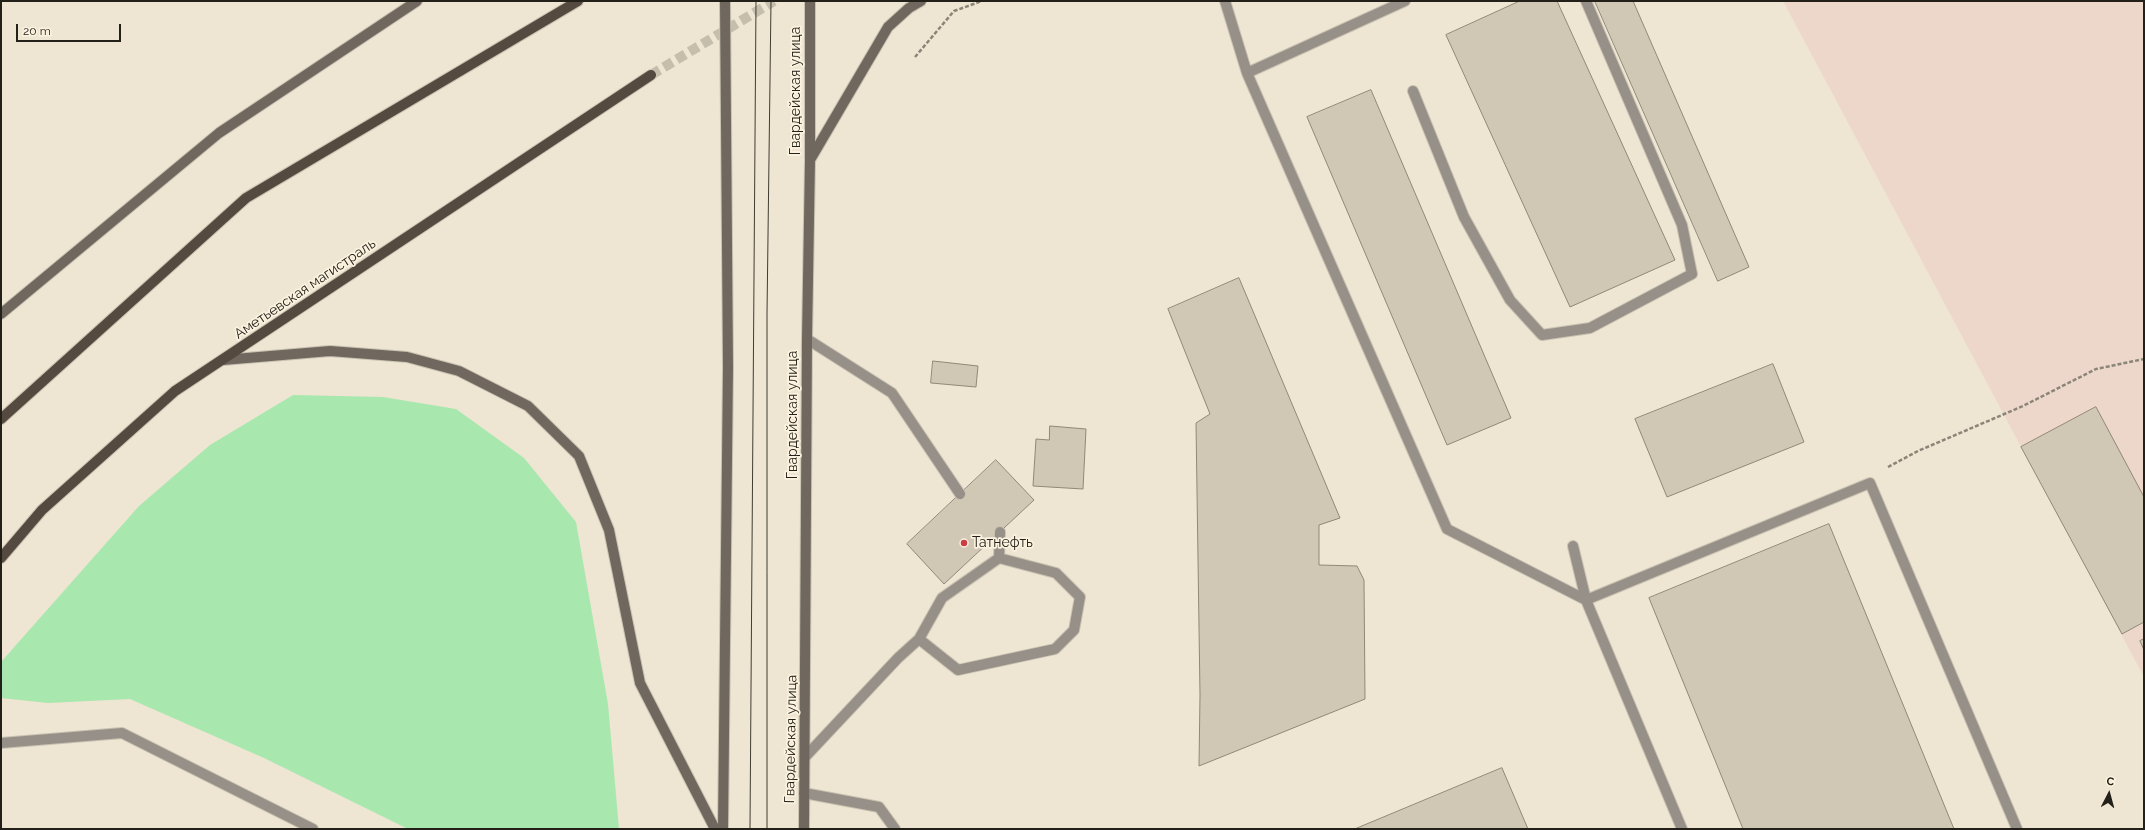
<!DOCTYPE html>
<meta charset="utf-8">
<style>
body{margin:0}
#map{position:relative;width:2145px;height:830px;overflow:hidden;background:#eee5d2;font-family:Raleway,sans-serif}
canvas{display:block}
.frame{position:absolute;inset:0;border:2px solid #232019;pointer-events:none}
.north{position:absolute;left:2089px;top:774px;width:40px;height:40px;-webkit-text-stroke:3px #fbf2df;paint-order:stroke;rotate:6deg;font-size:11px;font-weight:700;line-height:16px;text-align:center;color:#232019}
.north::after{content:'';display:block;margin:auto;width:14px;height:18px;background:#232019;clip-path:polygon(50% 0,100% 100%,50% 72%,0 100%)}
.scale{position:absolute;left:16px;top:24px;width:105px;height:18px;box-sizing:border-box;border:2px solid #232019;border-top:0;padding-left:5px;font-size:12px;line-height:14px;white-space:nowrap;color:#232019;-webkit-text-stroke:3px #fbf2df;paint-order:stroke}
</style>
<div id="map">
<canvas width="2145" height="830"></canvas>
<div class="frame"></div>
<div class="north">С</div>
<div class="scale">20 m</div>
</div>
<script>
const ctx = document.querySelector('canvas').getContext('2d');
ctx.lineJoin = 'round';
function paint(path, color) {
  ctx.fillStyle = color;
  ctx.fill(path, 'evenodd');
}
function trace(path, color, width, dash) {
  ctx.strokeStyle = color;
  ctx.lineWidth = width;
  ctx.lineCap = dash ? 'butt' : 'round';
  ctx.setLineDash(dash || []);
  ctx.stroke(path);
}
function drawText(font, color, halo, rows, align = 'center') {
  ctx.font = font + ' Raleway,sans-serif';
  ctx.lineWidth = 3.5;
  ctx.setLineDash([]);
  ctx.textBaseline = 'middle';
  ctx.strokeStyle = halo;
  ctx.fillStyle = color;
  for (const [text, x, y, turn = 0] of rows) {
    ctx.save();
    ctx.translate(x, y);
    ctx.rotate((+turn || 0) * Math.PI / 180);
    ctx.textAlign = isNaN(turn) ? turn : align;
    if (halo) ctx.strokeText(text, 0, 0);
    ctx.fillText(text, 0, 0);
    ctx.restore();
  }
}
const industrial = new Path2D(`
 M1783,1h361v676z`);
const green = new Path2D(`
 M293,395l90,2 73,12 68,49 52,64 32,182 11,125h-211l-144,-71 -134,-59 -82,4 -47,-5v-36l138,-156 71,-61z`);
const building = new Path2D(`
 M1520,1h37l118,259 -105,47 -124,-272z
 M1595,1h38l116,266 -31,14z
 M1371,90l140,328 -64,27 -140,-328z
 M1239,278l101,240 -21,7v40l38,1 7,14 1,119 -166,67 1,-71 -4,-272 14,-9 -42,-105z
 M933,361l45,5 -2,21 -45,-4z
 M1773,364l31,78 -137,55 -32,-78z
 M2096,407l48,90v125l-22,12 -101,-187z
 M1050,426l36,3 -3,60 -50,-3 3,-47 13,1z
 M996,460l38,40 -90,84 -37,-40z
 M1829,524l125,305h-211l-94,-231z
 M2144,639v11l-4,-9z
 M1502,768l26,61h-173z`);
const primaryTunnel = new Path2D(`
 M651,75l123,-74`);
const path = new Path2D(`
 M915,57l39,-46 28,-10
 M1888,467l30,-16 105,-45 73,-37 48,-10`);
const service = new Path2D(`
 M1225,1l22,72 200,456 139,71 284,-117 147,346
 M1247,73l158,-72
 M1413,91l51,126 46,83 32,35 48,-7 102,-54 -10,-49 -96,-224
 M807,339l85,54 68,101
 M1573,546l13,54 96,229
 M919,639l39,31 97,-21 19,-19 6,-33 -24,-24 -57,-15
 M1,743l121,-10 191,96
 M806,756l92,-98 21,-19 23,-41 57,-40 1,-26
 M804,793l75,14 16,22`);
const secondary = new Path2D(`
 M810,160l78,-133 21,-19 12,-7
 M1,314l218,-181 198,-132
 M223,360l107,-9 77,6 52,14 69,35 51,50 30,74 31,153 75,146
 M723,829l5,-462 -3,-366
 M804,829l3,-490 3,-179v-159`);
const primary = new Path2D(`
 M1,419l245,-221 332,-197
 M1,558l41,-48 133,-119 476,-316`);
const tram = new Path2D(`
 M750,829l6,-828
 M767,829v-515l4,-313`);
const markers = [
 [964,543,4,"#cc3c45"]
];
const streetNames = [
 ["Гвардейская улица",796,91,-90],
 ["Аметьевская магистраль",305,289,-34],
 ["Гвардейская улица",793,415,-90],
 ["Гвардейская улица",791,739,-89]
];
const poiNames = [
 ["Татнефть",972,543]
];
paint(industrial, '#edd7cb');
paint(green, '#a8e8ae');
paint(building, '#d0c7b5');
trace(building, '#908877', 1);
trace(primaryTunnel, '#c5bead', 10, [10, 5]);
trace(service, '#c9c2b1', 12);
trace(secondary, '#c9c2b1', 12);
trace(primary, '#c9c2b1', 12);
trace(path, '#8b8578', 2.5, [4, 2]);
trace(service, '#969089', 10);
trace(secondary, '#70675e', 10);
trace(primary, '#554a3f', 10);
trace(tram, '#403c33', 1);
for (const [x, y, r, color] of markers) {
  const dot = new Path2D();
  dot.arc(x, y, r, 0, 2 * Math.PI);
  ctx.fillStyle = color;
  ctx.fill(dot);
  trace(dot, '#fbf2df', 1.5);
}
drawText('14px', '#232019', '#fbf2df', streetNames);
drawText('14px', '#232019', '#fbf2df', poiNames, 'left');
</script>
